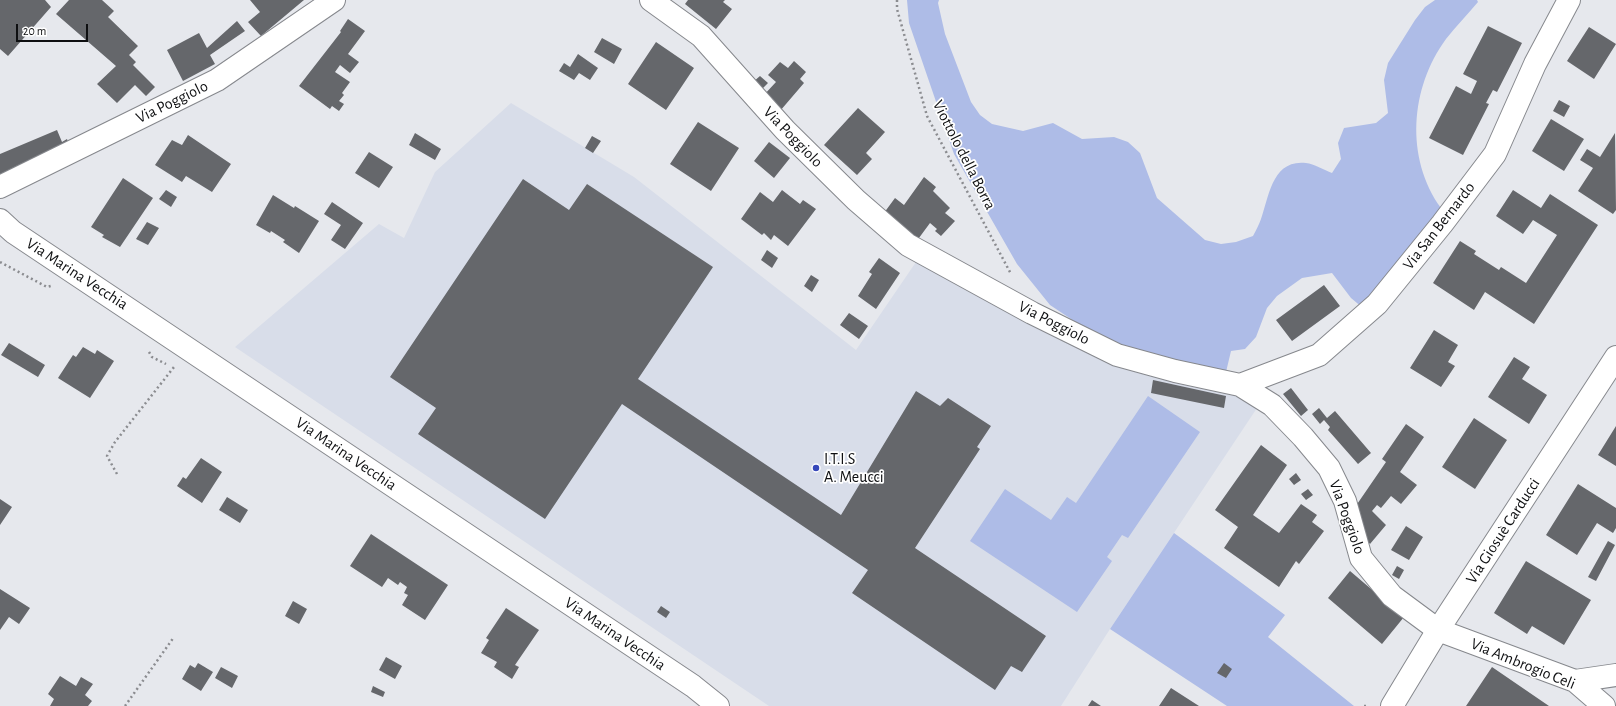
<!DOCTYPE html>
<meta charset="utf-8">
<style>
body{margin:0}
#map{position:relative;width:1616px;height:706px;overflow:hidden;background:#e6e8ed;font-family:"Alegreya Sans",sans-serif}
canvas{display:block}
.scale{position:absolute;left:16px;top:24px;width:72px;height:18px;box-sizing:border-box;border:2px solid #0e0f11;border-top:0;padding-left:5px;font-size:12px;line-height:14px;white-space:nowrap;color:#0e0f11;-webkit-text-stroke:3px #fff;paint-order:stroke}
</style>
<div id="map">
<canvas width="1616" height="706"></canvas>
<div class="scale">20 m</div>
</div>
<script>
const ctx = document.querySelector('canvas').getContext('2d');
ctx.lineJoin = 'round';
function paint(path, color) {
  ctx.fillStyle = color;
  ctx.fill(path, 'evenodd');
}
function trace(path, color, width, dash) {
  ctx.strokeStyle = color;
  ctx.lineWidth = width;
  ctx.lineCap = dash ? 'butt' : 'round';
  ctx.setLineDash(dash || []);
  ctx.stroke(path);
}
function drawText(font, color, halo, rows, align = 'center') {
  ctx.font = font + ' "Alegreya Sans",sans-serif';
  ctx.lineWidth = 3.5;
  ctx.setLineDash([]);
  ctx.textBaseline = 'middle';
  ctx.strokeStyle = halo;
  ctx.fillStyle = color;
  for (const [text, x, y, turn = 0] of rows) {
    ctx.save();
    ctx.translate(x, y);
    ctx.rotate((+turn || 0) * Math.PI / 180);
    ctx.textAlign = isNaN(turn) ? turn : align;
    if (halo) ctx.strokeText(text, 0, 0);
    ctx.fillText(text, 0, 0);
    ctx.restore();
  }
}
const built = new Path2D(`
 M511,103l123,74 222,173 60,-88 176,88 169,52 -151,227 -49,77h-292l-534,-359 144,-123 25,14 31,-66z`);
const green = new Path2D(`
 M907,0h32l-1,3 7,31 26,68 9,13 12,9 31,7 30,-8 29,16 32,-2 14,5 12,11 17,45 48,42 16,4 15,-2 17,-6c3,-6 6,-11 8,-17 8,-22 11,-60 45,-56 8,1 18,7 26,10l9,-14 -3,-16 6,-15 32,-5 12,-10 -4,-33 4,-17 27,-43 10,-13 10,-7h42l1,2c-10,12 -22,24 -32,37 -36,49 -41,119 -5,169l-78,100 -12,-10 -19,-25 -30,5 -25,18 -10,12 -11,29 -11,12 -14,2 -5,21 -93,-20 -29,-11 -54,-36 -33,-41 -63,-110 -45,-131z
 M1148,396l52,36 -72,106 -6,-3 -15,22 5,4 -35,51 -107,-71 35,-52 46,31 16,-23 9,6z
 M1174,533l111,82 -17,22 86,69h-127l-117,-77z`);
const building = new Path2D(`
 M0,0h45l6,7 -43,49 -8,-7z
 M69,0h33l12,11 -6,6 30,29 -9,9 7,7 -3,3 22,22 -9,9 -11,-11 -18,18 -20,-19 19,-18 -60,-52z
 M250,0h54l-43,36 -13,-14 12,-10z
 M688,0h37l-2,2 9,7 -16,20 -31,-25z
 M348,19l17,12 -17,23 11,8 -9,11 -10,-8 -5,7 15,10 -8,11 2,2 -5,6 5,3 -5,7 -7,-5 -2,3 -31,-23 42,-54 -1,-1z
 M237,21l8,10 -35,24 5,9 -32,17 -16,-31 32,-17 8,15z
 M1488,26l34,17 -25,49 -4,-2 -7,13 3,1 -26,51 -34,-17 27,-52 15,8 6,-13 -14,-7z
 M1589,27l27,17 -22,35 -27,-18z
 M602,38l20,11 -8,15 -20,-12z
 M656,42l38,26 -28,42 -38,-26z
 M578,54l20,14 -8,12 -11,-7 -5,7 -15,-9 5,-8 6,4z
 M794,61l12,11 -6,7 4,4 -24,28 -17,-15 13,-14 -8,-7 12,-13 8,6z
 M760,76l8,7 -7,7 -8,-8z
 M1559,100l11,6 -6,11 -11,-6z
 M858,108l27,24 -19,21 6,6 -15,16 -33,-30z
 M1551,119l33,20 -20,32 -32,-20z
 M698,122l41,26 -28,43 -41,-27z
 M57,130l5,12 5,-3 3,9 -65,27 -5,-1v-20z
 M415,133l26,16 -6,11 -26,-15z
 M1615,133l1,77 -3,4 -35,-23 15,-23 -13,-8 7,-11 13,8z
 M188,135l43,29 -19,28 -26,-16 -4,6 -27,-17 17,-25 10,5z
 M592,136l9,5 -8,12 -8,-5z
 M769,142l21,16 -16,20 -20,-17z
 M369,152l24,15 -14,21 -24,-15z
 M924,177l12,10 -3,4 17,17 -5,5 10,8 -14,15 -6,-5 2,-2 -7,-6 -14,19 -35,-25 14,-19 9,7z
 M123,178l30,20 -33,49 -18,-10 2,-2 -13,-8z
 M523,179l46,31 18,-26 126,83 -75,112 203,136 75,-124 24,15 8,-8 43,28 -14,21 3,2 -65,99 131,88 -24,36 -11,-6 -16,24 -143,-97 16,-23 -246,-166 -77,115 -127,-85 18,-26 -46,-31z
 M166,190l11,7 -6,10 -12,-8z
 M782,190l18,14 3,-4 13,9 -28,37 -14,-11 -3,5 -7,-7 -2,2 -21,-16 19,-27 13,10z
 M1513,190l28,18 9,-14 48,31 -64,99 -49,-32 -11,18 -41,-27 27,-42 16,10 -2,3 25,16 2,-3 25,16 31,-48 -24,-15 -10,14 -27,-18z
 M273,195l21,13 1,-2 24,15 -20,32 -16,-11 2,-2 -14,-9 -1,2 -14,-8z
 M332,202l31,21 -18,26 -14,-9 10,-15 -17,-11z
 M147,222l12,6 -11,17 -12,-6z
 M767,250l11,8 -6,10 -11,-8z
 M879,258l21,15 -24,36 -18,-13 14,-22 -3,-2z
 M811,275l8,5 -7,12 -8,-6z
 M1324,285l16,21 -48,35 -16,-21z
 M849,313l19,13 -9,13 -19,-14z
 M1434,330l24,15 -10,17 7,4 -14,21 -31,-19z
 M9,343l36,22 -7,12 -37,-22z
 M83,347l12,7 2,-4 17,11 -24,37 -32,-20 15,-23 3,2z
 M1514,357l16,10 -8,12 25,16 -18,29 -41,-27z
 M1153,380l73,16 -2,12 -73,-15z
 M1291,388l17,22 -7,6 -18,-22z
 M1319,408l8,10 8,-7 36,42 -13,11 -30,-34 2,-3 -6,-7 -4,4 -8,-10z
 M1474,418l33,22 -32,49 -33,-22z
 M1406,424l18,13 -24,35 17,13 -16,19 -10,-8 -10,12 -4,-3 -5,6 14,14 -16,19 -14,-15 -5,-16 35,-51 -4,-3z
 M1616,426v40l-18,-11z
 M1261,445l26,20 -34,50 26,18 22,-29 16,11 -5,7 12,9 -25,33 -3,-3 -17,26 -55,-39 14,-21 -23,-17z
 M201,458l21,14 -20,31 -25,-17 6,-9 3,2z
 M1296,473l5,7 -7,5 -5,-6z
 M1578,484l38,24v20l-3,5 -16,-10 -20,32 -31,-20z
 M1308,489l5,6 -7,5 -5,-6z
 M227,497l21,13 -8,13 -21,-13z
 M0,499l12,8 -12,18z
 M1406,526l17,11 -14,23 -18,-10z
 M371,534l77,51 -23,35 -23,-15 6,-10 -4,-2 3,-6 -7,-5 -2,3 -10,-7 -6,9 -32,-21z
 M1608,541l7,4 -19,36 -8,-4z
 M1526,561l65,39 -27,45 -32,-19 -5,8 -33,-21z
 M1397,566l7,4 -5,9 -7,-4z
 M1350,571l54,46 -22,27 -54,-46z
 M0,589l30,19 -11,16 -10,-7 -9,13z
 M293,601l14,8 -8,15 -14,-8z
 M661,606l9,6 -4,6 -9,-6z
 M506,608l33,22 -24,35 4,2 -7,12 -18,-12 3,-5 -16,-9 8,-13 -3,-2z
 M386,657l16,9 -7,13 -16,-9z
 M198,663l15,9 -12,19 -19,-12 8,-14 5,3z
 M1224,663l8,6 -6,9 -9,-5z
 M221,667l17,9 -6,12 -17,-10z
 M1492,667l57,39h-83z
 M60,676l16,10 5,-9 12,7 -8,11 7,6 -4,5h-38l4,-7 -6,-5z
 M373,686l12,6 -2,5 -12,-5z
 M1171,688l28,18h-40z
 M1092,700l9,6h-13z`);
const path = new Path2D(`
 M897,0v9l30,107 84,158
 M0,262l47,25 4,-1
 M149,352l3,5 14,7
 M117,474l-10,-18 8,-14 59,-75
 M125,706l49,-69
 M1364,706h2`);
const minor = new Path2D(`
 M651,0l50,36 84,94 71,70 52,45 124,68 85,42 58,16 65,14 32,20 31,32 26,31 16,33 16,57 31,38 46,34 137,51 29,25
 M0,187l217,-107 117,-80
 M1240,385l79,-30 58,-51 65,-80 53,-70 40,-90 34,-64
 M1575,681l41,-6`);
const secondary = new Path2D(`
 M0,220l13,12 680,454 25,20
 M1392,706l46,-76 178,-273`);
const markers = [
 [816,468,4,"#3648ba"]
];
const streetNames = [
 ["Via Poggiolo",172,102,-26],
 ["Via Poggiolo",793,137,46],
 ["Viottolo della Borra",964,155,63],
 ["Via San Bernardo",1439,226,-52],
 ["Via Marina Vecchia",77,274,33],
 ["Via Poggiolo",1054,323,27],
 ["Via Marina Vecchia",346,454,34],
 ["Via Poggiolo",1347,517,70],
 ["Via Giosuè Carducci",1503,531,-57],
 ["Via Marina Vecchia",615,634,34],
 ["Via Ambrogio Celi",1523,664,22]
];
const poiNames = [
 ["I.T.I.S",824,459],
 ["A. Meucci",824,477]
];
paint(built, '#d8dde9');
paint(green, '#aebce7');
paint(building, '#65676b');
trace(minor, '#86888d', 24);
trace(secondary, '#86888d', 24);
trace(path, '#8b8c90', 2.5, [2, 3]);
trace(minor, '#fff', 22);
trace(secondary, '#fff', 22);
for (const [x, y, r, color] of markers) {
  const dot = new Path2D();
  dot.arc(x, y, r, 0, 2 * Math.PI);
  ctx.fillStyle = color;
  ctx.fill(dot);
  trace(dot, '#fff', 1.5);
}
drawText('16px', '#0e0f11', '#fff', streetNames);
drawText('16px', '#0e0f11', '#fff', poiNames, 'left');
</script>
